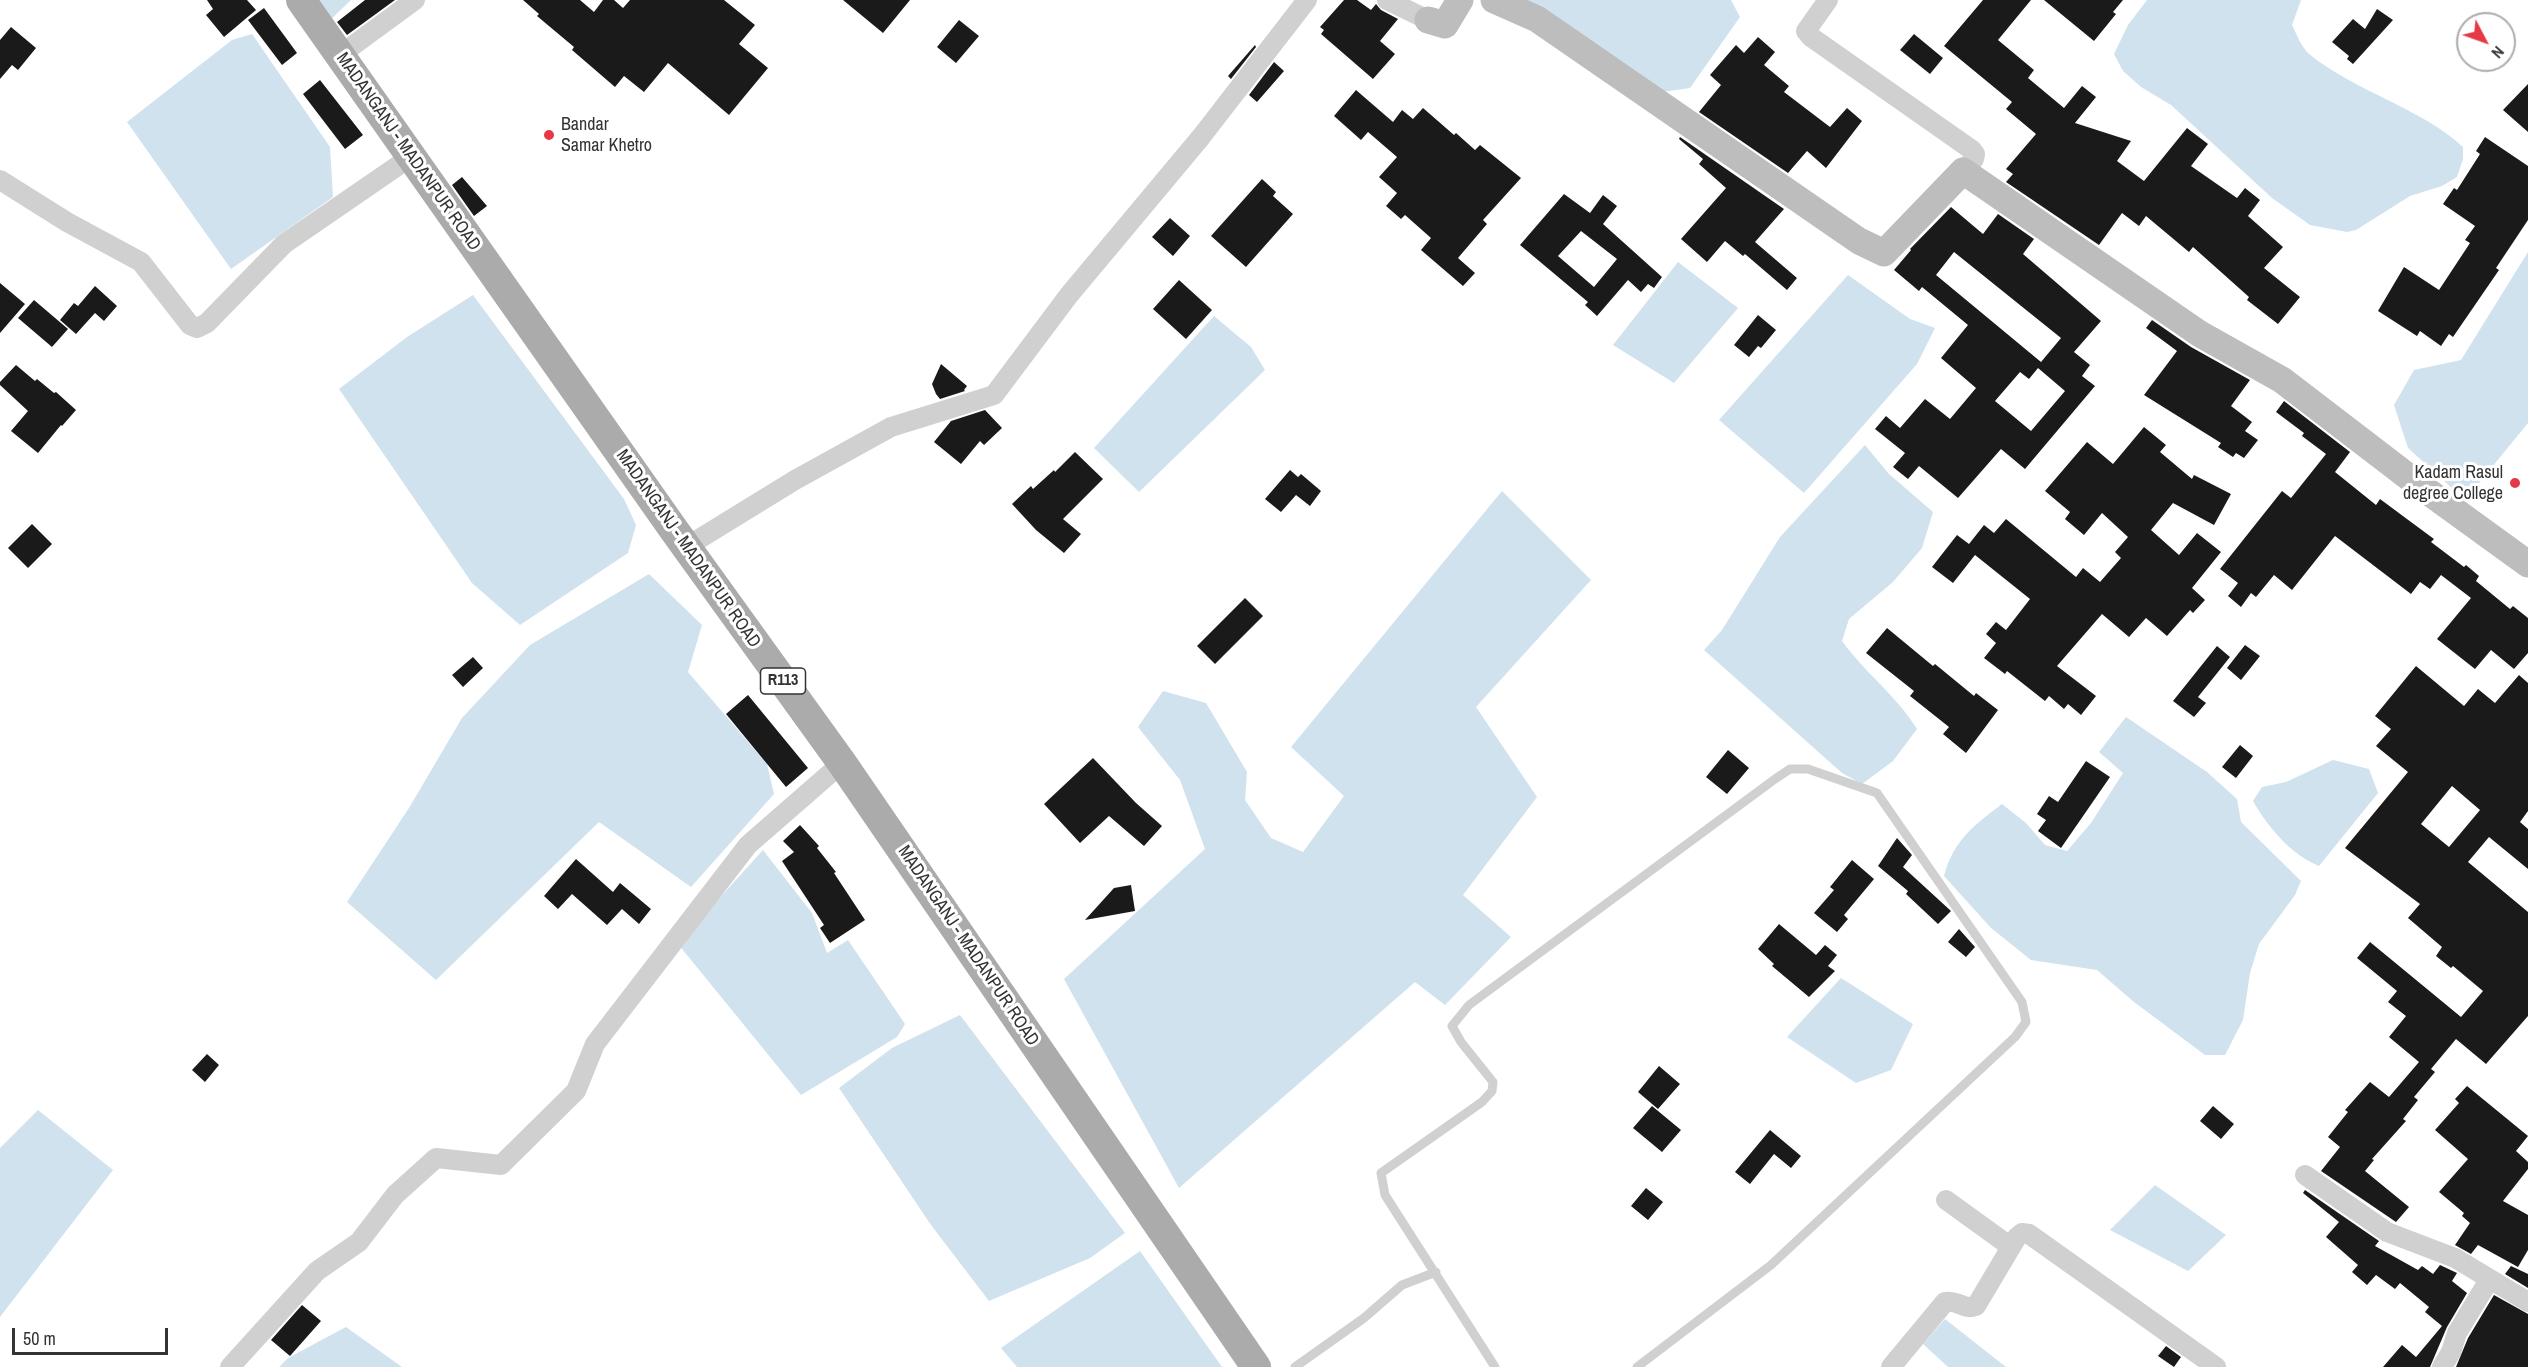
<!DOCTYPE html>
<style>
body{margin:0}
#map{position:relative;width:2528px;height:1367px;overflow:hidden;background:#fff;font-family:"Archivo Narrow",sans-serif}
canvas{display:block}
.north{position:absolute;left:2456px;top:12px;width:60px;height:60px;box-sizing:border-box;background:#fff;border:2px solid #adadad;border-radius:50%;rotate:131deg;font-size:16px;font-weight:700;line-height:24px;text-align:center;color:#333}
.north::after{content:'';display:block;margin:auto;width:21px;height:27px;background:#e63946;clip-path:polygon(50% 0,100% 100%,50% 72%,0 100%)}
.scale{position:absolute;left:12px;top:1328px;width:156px;height:27px;box-sizing:border-box;border:3px solid #333;border-top:0;padding-left:8px;font-size:18px;line-height:21px;white-space:nowrap;color:#333;-webkit-text-stroke:4px #fff;paint-order:stroke}
</style>
<div id="map">
<canvas width="2528" height="1367"></canvas>
<div class="north">N</div>
<div class="scale">50 m</div>
</div>
<script>
const ctx = document.querySelector('canvas').getContext('2d');
ctx.lineJoin = 'round';
function paint(path, color) {
  ctx.fillStyle = color;
  ctx.fill(path, 'evenodd');
}
function trace(path, color, width, dash) {
  ctx.strokeStyle = color;
  ctx.lineWidth = width;
  ctx.lineCap = dash ? 'butt' : 'round';
  ctx.setLineDash(dash || []);
  ctx.stroke(path);
}
function drawText(font, color, halo, rows, align = 'center') {
  ctx.font = font + ' "Archivo Narrow",sans-serif';
  ctx.lineWidth = 6;
  ctx.setLineDash([]);
  ctx.textBaseline = 'middle';
  ctx.strokeStyle = halo;
  ctx.fillStyle = color;
  for (const [text, x, y, turn = 0] of rows) {
    ctx.save();
    ctx.translate(x, y);
    ctx.rotate((+turn || 0) * Math.PI / 180);
    ctx.textAlign = isNaN(turn) ? turn : align;
    if (halo) ctx.strokeText(text, 0, 0);
    ctx.fillText(text, 0, 0);
    ctx.restore();
  }
}
const water = new Path2D(`
 M310,0h41l-25,24z
 M1499,0h232l9,17 -50,71 -49,7z
 M2147,0h154l-9,25c4,8 9,21 16,28 45,38 112,54 155,94v12l-6,18 -15,9 -32,10 -54,34 -9,2 -37,-7 -38,-27 -101,-93 -30,-18 -18,-16 -9,-17 14,-29z
 M252,34l78,113 3,50 -102,72 -104,-147 105,-82z
 M2528,252v171l-63,77 -57,-52 -14,-43 20,-35 47,-10z
 M1678,262l60,46 -64,75 -61,-38z
 M1848,275l62,44 25,9 -18,36 -113,129 -85,-73z
 M473,295l151,204 12,26 -8,28 -108,72 -48,-42 -133,-194 68,-52z
 M1214,316l37,31 14,23 -126,122 -45,-44z
 M1865,445l24,29 44,38 -11,36 -29,34 -44,37 -7,22c23,32 54,54 75,88l-24,32 -31,23 -20,-11 -138,-123 18,-20 58,-93z
 M1502,491l89,89 -115,127 61,90 -74,98 48,42 -66,68 -30,-23 -236,206 -115,-209 141,-130 -25,-69 -42,-53 25,-36 43,12 41,69 -2,28 26,38 32,14 41,-56 -53,-49z
 M649,574l53,51 -14,47 79,92 7,30 -83,93 -92,-65 -163,158 -89,-78 62,-94 53,-90 68,-73z
 M2126,717l81,55 30,27 4,23 60,59 -6,14 -36,49 -9,29 -7,47 -18,35h-20l-71,-53 -37,-32 -66,-10 -40,-32 -47,-52c9,-35 30,-51 58,-72l24,19 19,22 22,6 24,-28 32,-50 -24,-21z
 M2333,760l36,9 9,24 -59,73c-29,-12 -51,-39 -66,-65l9,-14 24,-5z
 M763,850l49,63 15,40 21,-13 57,84 -8,13 -96,58 -123,-151z
 M1841,978l72,46 -22,46 -35,13 -69,-46z
 M960,1015l165,218 -35,25 -101,43 -58,-76 -92,-137 53,-40z
 M38,1110l75,60 -113,147v-169z
 M2155,1185l71,50 -38,36 -78,-41z
 M1140,1251l82,116h-205l-16,-19z
 M1945,1319l61,48h-58l-25,-23z
 M346,1327l56,40h-123l9,-9z`);
const building = new Path2D(`
 M207,0h40l9,10 -32,27 -18,-22 7,-6z
 M365,0h30l-48,35 -10,-13z
 M523,0h57l14,12 9,-12h11l9,8 7,-8h94l31,25 -16,19 29,24 -39,47 -61,-52 -24,29 -20,-16 -9,11 -43,-37 2,-3 -37,-31 2,-2z
 M843,0h67l-27,33z
 M1344,0h13l14,10 5,-6 5,6 17,9 -18,22 15,13 -22,25 -52,-45 3,-4 -4,-3z
 M1983,0h48l-33,40 36,30 -6,8 36,30 18,-22 14,11 -21,26 56,18 -14,20 27,20 43,-53 21,16 -17,22 46,32 8,-10 15,12 -12,16 35,31 -19,21 36,29 -22,27 -31,-24 2,-3 -56,-50 -4,5 -43,-36 -7,10 -17,-13 -23,32 -93,-63 7,-8 -7,-5 30,-35 -30,-25 6,-7 -68,-56z
 M2044,0h79l-10,12 3,2 -22,27z
 M264,8l33,45 -15,12 -34,-45z
 M2377,9l16,11 -40,44 -6,-5 2,-3 -17,-14 21,-23 12,10z
 M959,20l20,16 -23,27 -19,-16z
 M11,27l25,21 -18,22 -6,-5 -12,14v-39z
 M1914,34l29,24 -13,16 -30,-24z
 M1758,37l17,15 -11,13 25,21 -5,6 46,35 17,-19 15,13 -36,47 -19,-17 -19,22 -89,-61 22,-27 -11,-10 26,-30 8,8z
 M1255,45l1,2 -25,32 -3,-3z
 M1274,62l10,9 -27,31 -8,-7z
 M320,80l43,55 -18,14 -42,-55z
 M2528,84v48l-25,-22z
 M1356,90l37,32 9,-12 11,9 10,-11 31,27 2,-2 19,17 5,-5 41,33 -38,42 4,4 -29,34 17,15 -12,13 -42,-36 10,-12 -26,-23 -4,4 -15,-13 11,-13 -18,-16 18,-20 -29,-25 -7,8 -27,-24z
 M1680,137l104,72 -29,33 42,36 -10,12 -42,-36 -2,2 -18,-15 -18,21 -26,-23 45,-51 -27,-24 4,-5 -24,-20z
 M2485,137l43,29v54l-32,48 3,2 -46,67 -4,-3 -8,12 -21,-15 -3,5 -39,-25 26,-44 35,23 31,-47 -5,-3 10,-14 -32,-22 11,-16 3,2 23,-36 -4,-3z
 M462,177l25,29 -13,10 -22,-31z
 M1262,179l14,13 -3,4 20,18 -47,53 -35,-31z
 M1564,194l26,19 13,-18 14,11 -14,18 59,53 -8,11 -6,-4 -7,8 -13,-12 -31,36 -12,-11 3,-3 -68,-57zM1581,231l36,28 -23,28 -36,-31z
 M1951,207l32,27 15,-20 36,25 -11,15 78,67 -27,31 16,13 -8,11 13,10 -70,83 -24,-20 -43,49 -39,-32 -11,13 -15,-12 12,-14 -30,-24 11,-13 14,12 25,-29 25,20 26,-31 -35,-30 27,-33 -46,-38 -3,4 -25,-21 17,-20 -1,-1zM1954,252l107,86 -20,24 -105,-87zM2038,368l27,23 -34,40 -36,-30 25,-29 9,7z
 M1170,218l20,18 -17,20 -21,-19z
 M1179,280l33,30 -26,29 -33,-30z
 M0,283l25,21 -25,29z
 M95,286l22,20 -13,15 -9,-8 -19,21 -16,-14 14,-17 4,3z
 M34,300l34,29 -16,18 -34,-29z
 M1758,315l18,15 -15,18 -3,-2 -9,11 -15,-12z
 M2152,320l39,27 59,33 -19,26 21,16 -7,9 13,9 -14,18 -8,-5 -3,4 -15,-10 3,-4 -77,-48 33,-44 -31,-23z
 M941,364l26,22 -3,4 1,1 -25,8 -4,-5 -4,-10z
 M16,365l19,16 2,-2 17,14 2,-1 20,18 -14,16 -1,-1 -23,28 -27,-22 17,-20 -28,-26v-3z
 M2284,401l66,51 -15,20 41,33 4,-6 31,23 23,17 -3,3 33,25 2,-2 13,11 -3,5 34,28 3,-3 15,12v35l-14,16 -23,-19 -16,19 -38,-30 34,-41 -30,-23 -11,14 -10,-7 -9,12 -76,-58 -43,54 -18,-15 -18,22 -5,-4 -10,14 -13,-11 10,-13 -18,-14 62,-78 9,7 35,-44 -24,-18 2,-3 -28,-21z
 M985,410l17,18 -18,17 -4,-4 -19,23 -27,-22 17,-21z
 M2144,427l22,18 -6,7 32,27 2,-4 37,19 -17,31 -41,-22 -22,27 28,25 18,-22 24,19 -29,36 13,12 -12,13 -3,-3 -23,26 -21,-18 -17,19 -27,-23 -45,52 39,30 -15,19 -13,-11 -4,5 -15,-13 -4,5 -38,-30 -2,3 -21,-16 12,-15 -10,-9 10,-12 10,8 24,-31 -55,-44 -22,28 -21,-16 25,-32 12,9 15,-19 10,8 12,-14 70,58 7,-9 17,14 21,-24 -6,-6 13,-15 -26,-24 -18,22 -19,-16 5,-7 -25,-21 42,-49 26,22z
 M1075,452l28,27 -40,40 18,15 -17,19 -28,-23 -24,-26 19,-18 2,3 21,-19 1,2z
 M1290,470l8,7 3,-3 20,17 -11,15 -14,-11 -15,17 -16,-13z
 M32,524l20,20 -24,24 -20,-20z
 M1245,598l18,18 -48,48 -18,-18z
 M1887,628l46,38 2,-2 39,32 2,-3 22,17 -32,43 -23,-19 6,-7 -39,-31 4,-5 -48,-38z
 M2245,645l15,11 -19,24 -14,-12z
 M2217,646l13,11 -32,40 8,6 -12,14 -21,-16z
 M473,657l10,11 -20,19 -11,-12z
 M2416,666l48,40 14,-17 17,14 24,-28 9,8v128l-8,11 8,7v40l-39,-32 -21,25 60,50v104l-42,48 -30,-25 -25,30 4,3 -21,25 4,3 -15,19 3,2 -34,38 2,1 -9,11 44,36 -13,15 -75,-51 19,-24 -12,-10 20,-25 -3,-2 25,-28 19,15 30,-35 -30,-25 17,-21 -18,-14 9,-11 -40,-33 13,-16 91,75 22,-26 -30,-25 -2,2 -15,-12 6,-9 -34,-29 12,-14 -75,-56 63,-76 -32,-26 15,-17 -16,-13zM2452,786l28,24 -31,37 -28,-23z
 M748,695l60,73 -22,19 -60,-73z
 M2240,745l13,11 -17,22 -14,-11z
 M1728,750l21,18 -22,26 -21,-17z
 M1093,758l43,45 26,23 -18,20 -35,-30 -29,27 -36,-39z
 M2086,761l24,16 -49,71 -23,-17 8,-11 -9,-6 12,-18 9,6z
 M800,825l19,21 -2,2 19,24 -2,1 31,47 -35,23 -10,-15 4,-3 -42,-64 12,-9 -11,-11z
 M1897,838l15,17 -9,12 48,44 -13,13 -32,-30 2,-3 -30,-25z
 M576,859l37,33 7,-9 31,26 -12,15 -17,-15 -15,16 -35,-31 -14,15 -14,-13z
 M1852,860l22,19 -30,36 4,4 -11,13 -23,-19 20,-23 -4,-3z
 M1131,885l4,26 -50,9 29,-32z
 M1779,924l37,31 9,-10 12,10 -9,11 7,5 -26,26 -37,-31 2,-2 -16,-15z
 M1959,929l16,18 -9,10 -18,-15z
 M207,1054l12,11 -14,17 -13,-12z
 M1659,1066l21,18 -22,25 -20,-17z
 M2467,1086l61,50 -12,15 12,11v7l-25,32 25,14v35l-10,17 -40,-22 -7,9 -16,-9 15,-22 -8,-7 2,-3 -25,-21 29,-33 -33,-29 24,-27 -4,-4z
 M1652,1106l29,24 -19,22 -29,-24z
 M2213,1106l21,18 -13,15 -21,-18z
 M1770,1130l31,26 -10,12 -17,-14 -24,30 -15,-12z
 M1646,1188l17,14 -15,18 -17,-14z
 M2305,1190l74,51 -4,5 43,24 4,-4 11,8 7,-9 17,8 -5,8 15,12 -20,34 -17,40h-47l19,-22 14,12 26,-31 -17,-14 4,-5 -29,-24 -5,6 -19,-14 -9,10 -15,-13 6,-7 -32,-28 13,-15 -36,-29z
 M2511,1266l17,8v14l-23,-14z
 M2494,1295l34,19v53h-72l12,-29z
 M302,1305l19,16 -31,35 -19,-16z
 M2166,1346l15,11 -7,10 -16,-11z`);
const lane = new Path2D(`
 M1295,1367l69,-49 38,-33 34,-13
 M1495,1367l-110,-172 -4,-22 101,-71 10,-11 1,-9 -32,-40 -9,-16 17,-21 306,-226 15,-10h18l69,24 145,209 4,20 -11,15 -244,228 -134,102`);
const street = new Path2D(`
 M1387,0l41,20
 M1828,0l-22,31 5,6 161,113 3,4 -1,5 -11,12
 M340,55l75,-55
 M0,180l67,42 74,40 49,63 7,3 10,-5 77,-79 128,-88
 M686,547l109,-67 96,-53 103,-32 75,-100 132,-158 106,-137
 M2305,1175l82,57 68,26 73,44
 M1946,1200l65,47
 M230,1367l87,-96 42,-29 36,-47 41,-37 65,7 75,-74 19,-47 153,-199 94,-82
 M1891,1367l54,-65c12,-3 20,9 31,4l41,-69 5,-4 7,1 187,133
 M2442,1367l9,-15 6,-19 32,-53`);
const secondary = new Path2D(`
 M1494,0l43,19 322,222 25,12 79,-82 237,163 82,46 137,105 109,79
 M1428,20l17,5 15,-25`);
const primary = new Path2D(`
 M301,0l373,530 168,233 414,604`);
const markers = [
 [549,135,6,"#e63946"],
 [2515,483,6,"#e63946"]
];
const shields = [
 [783,681,45]
];
const shieldNames = [
 ["R113",783,681]
];
const poiNames = [
 ["Bandar",561,125],
 ["Samar Khetro",561,146],
 ["Kadam Rasul",2503,473,"right"],
 ["degree College",2503,494,"right"]
];
const streetNames = [
 ["MADANGANJ - MADANPUR ROAD",408,152,55],
 ["MADANGANJ - MADANPUR ROAD",688,549,55],
 ["MADANGANJ - MADANPUR ROAD",968,946,56]
];
paint(water, '#cfe2ee');
paint(building, '#1a1a1a');
trace(lane, '#d0d0d0', 9);
trace(street, '#d0d0d0', 20);
trace(secondary, '#bdbdbd', 27);
trace(primary, '#ababab', 30);
for (const [x, y, r, color] of markers) {
  const dot = new Path2D();
  dot.arc(x, y, r, 0, 2 * Math.PI);
  ctx.fillStyle = color;
  ctx.fill(dot);
  trace(dot, '#fff', 2);
}
for (const [x, y, w] of shields) {
  const box = new Path2D();
  box.roundRect(x - w / 2, y - 13, w, 26, 4.5);
  ctx.fillStyle = '#fff';
  ctx.fill(box);
  trace(box, '#333', 1.5);
}
drawText('bold 16px', '#333', null, shieldNames);
drawText('18px', '#333', '#fff', poiNames, 'left');
drawText('18px', '#333', '#fff', streetNames);
</script>
